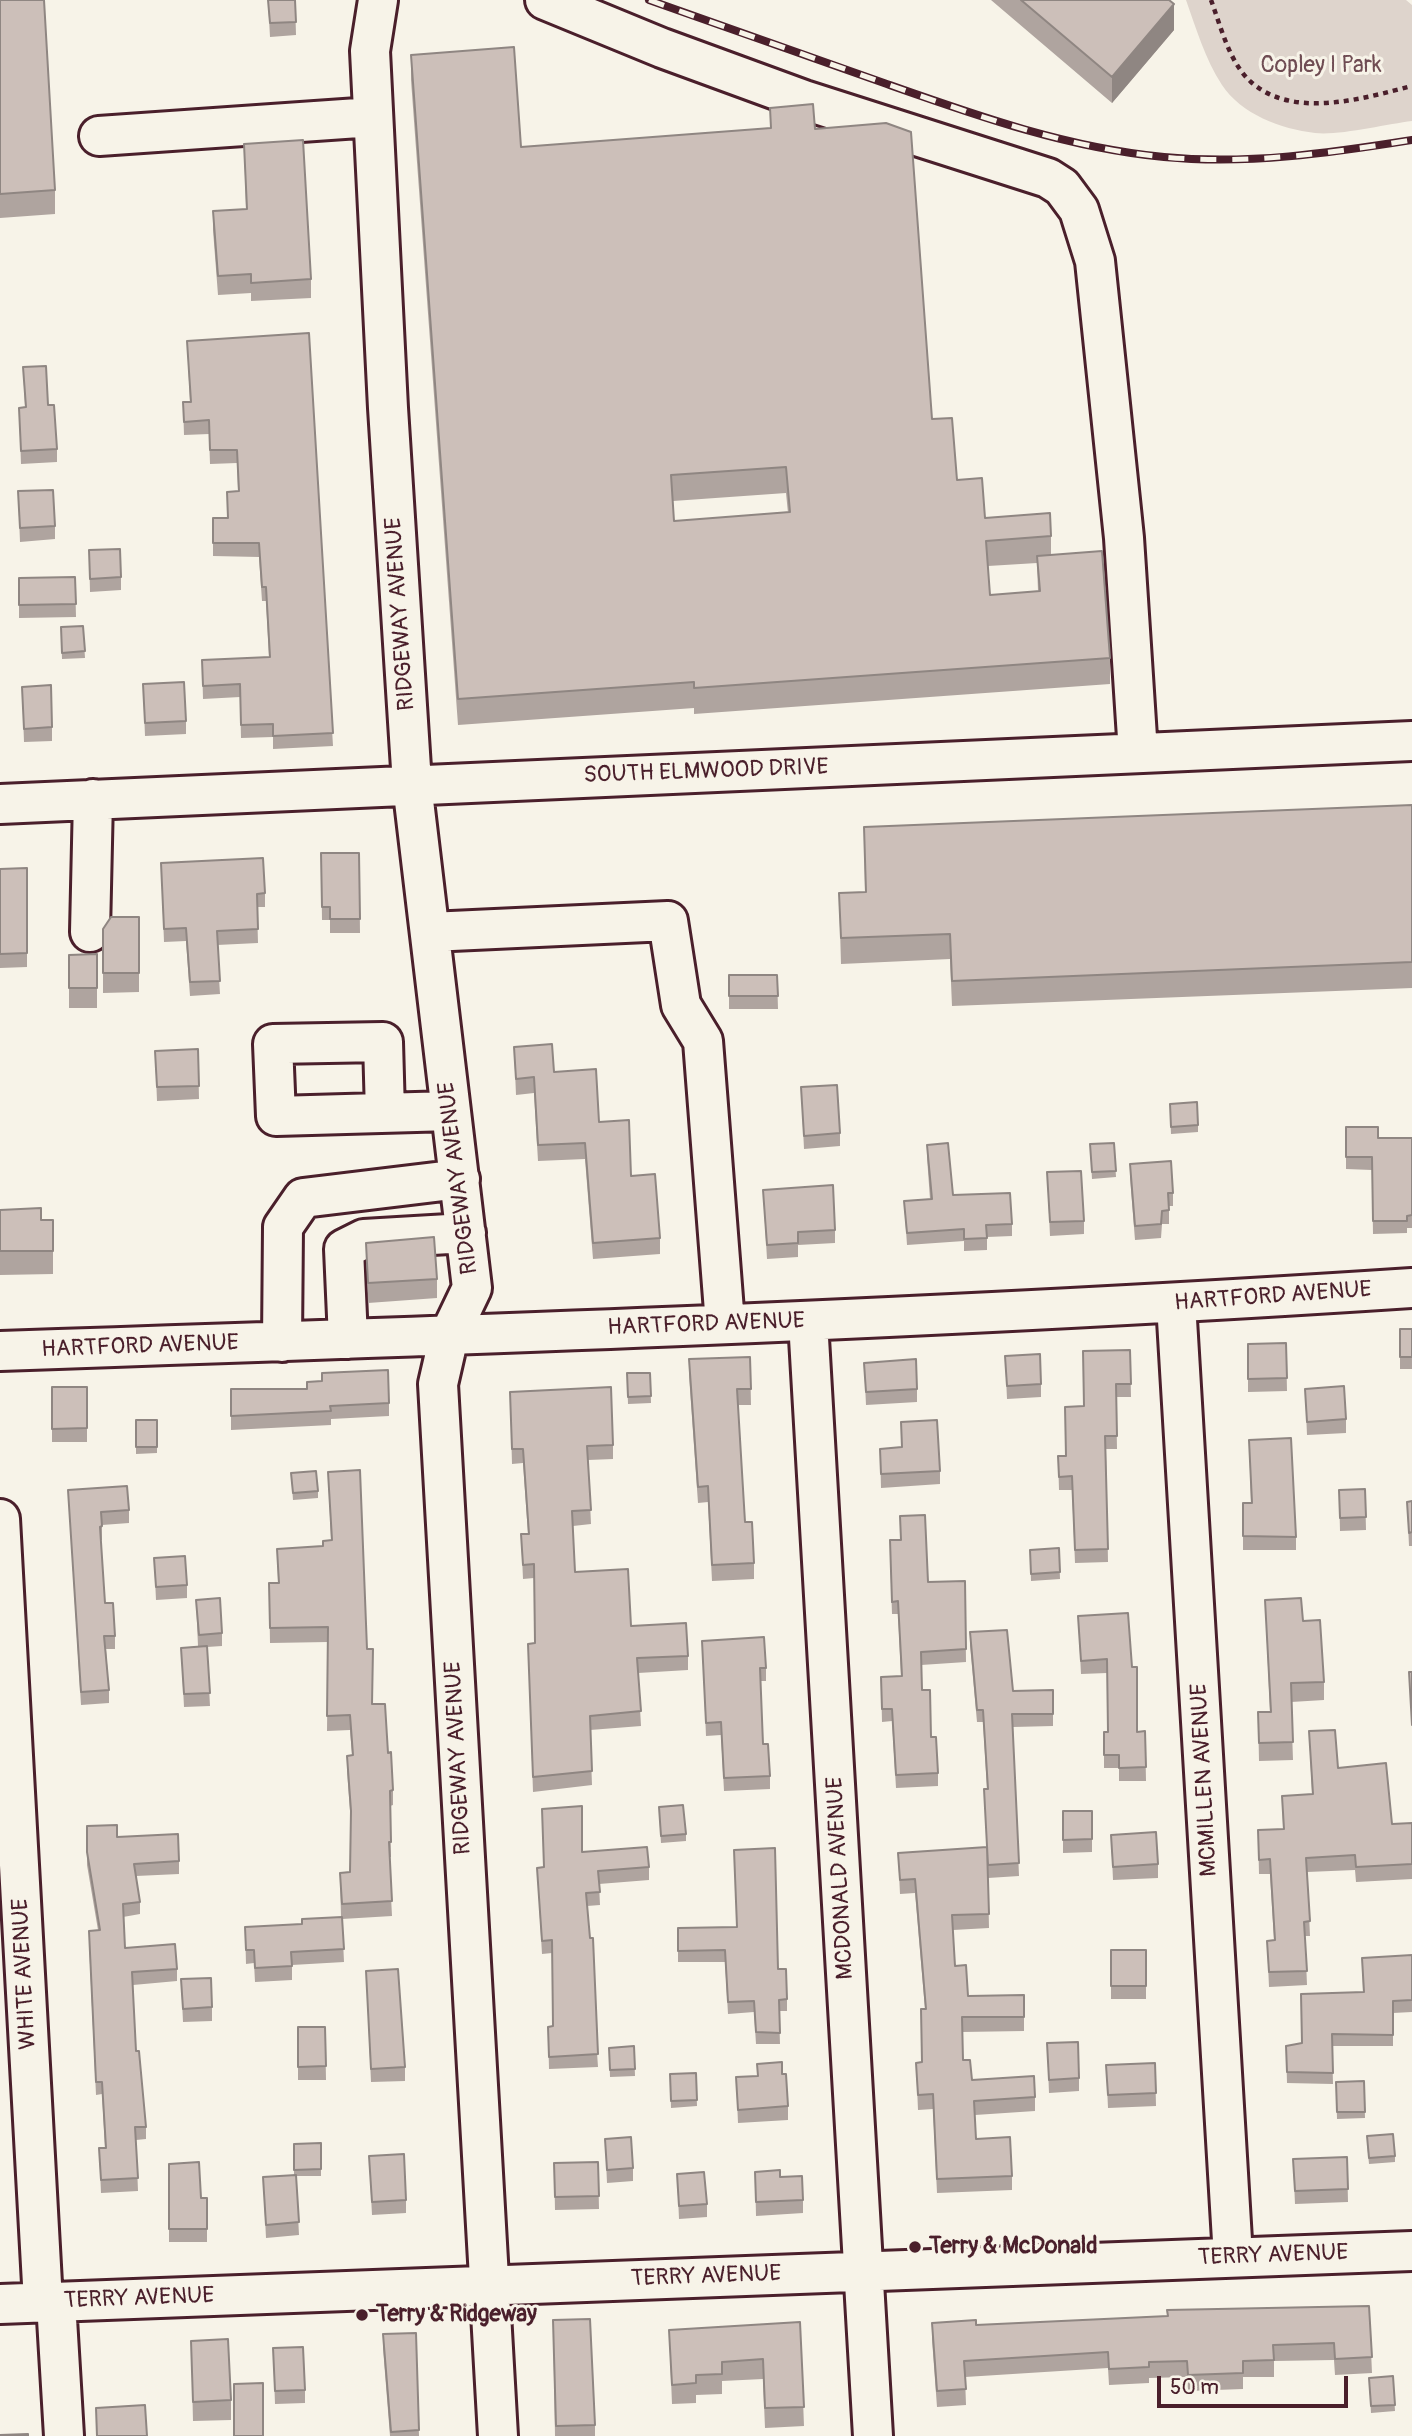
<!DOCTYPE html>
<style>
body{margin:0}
#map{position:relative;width:1412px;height:2436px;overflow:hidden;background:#f7f3e8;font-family:Pangolin,sans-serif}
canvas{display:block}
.scale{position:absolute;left:1157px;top:2376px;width:191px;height:32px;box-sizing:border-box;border:4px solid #4a1f2b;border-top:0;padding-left:9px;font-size:21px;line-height:24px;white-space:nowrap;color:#4a1f2b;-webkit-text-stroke:5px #f7f3e8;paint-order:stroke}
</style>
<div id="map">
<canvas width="1412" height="2436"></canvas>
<div class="scale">50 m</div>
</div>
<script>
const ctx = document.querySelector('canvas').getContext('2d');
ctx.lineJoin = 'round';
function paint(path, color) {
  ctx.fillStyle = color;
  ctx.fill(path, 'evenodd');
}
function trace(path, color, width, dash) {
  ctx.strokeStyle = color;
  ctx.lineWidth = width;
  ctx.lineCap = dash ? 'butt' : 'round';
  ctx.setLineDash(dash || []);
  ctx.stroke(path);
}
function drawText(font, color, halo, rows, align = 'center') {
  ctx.font = font + ' Pangolin,sans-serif';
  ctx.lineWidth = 6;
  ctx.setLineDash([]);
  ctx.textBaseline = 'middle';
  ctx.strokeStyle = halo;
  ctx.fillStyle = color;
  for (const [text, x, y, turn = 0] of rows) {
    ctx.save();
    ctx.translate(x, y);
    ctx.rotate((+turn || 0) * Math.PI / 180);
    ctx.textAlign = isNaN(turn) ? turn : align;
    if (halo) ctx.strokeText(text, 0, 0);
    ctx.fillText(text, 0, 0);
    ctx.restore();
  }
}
const green = new Path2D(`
 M1186,0h220l6,5v116c-25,3 -74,15 -97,12 -34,-4 -74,-19 -93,-48 -17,-26 -26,-57 -36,-85z`);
const path = new Path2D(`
 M1211,0c10,27 18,62 40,82 43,38 113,16 161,4`);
const minor = new Path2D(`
 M378,0l-8,51 18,357 24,376 60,504 -23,48 -11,48 60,1052
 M545,0l117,48 142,52 244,78 14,9 17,23 16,51 29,277 14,215
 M99,136l274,-19
 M0,804l1412,-63
 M90,932l3,-133
 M430,932l238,-11 13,84 22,36 22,283
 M385,1113l-2,-71 -110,2 3,72 175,-5
 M1176,1303l57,954
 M808,1321l65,1115
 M348,1339l-4,-90 20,-10 102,-6
 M282,1342l1,-115 20,-29 157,-19
 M0,1351c471,-16 942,-32 1412,-63
 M0,1519l43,783
 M56,2302l8,134
 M0,2304l1412,-53`);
const rail = new Path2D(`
 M649,0c78,28 157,55 235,83 91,32 183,65 280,74 84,8 166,-4 248,-17`);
const wall = new Path2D(`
 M0,0l55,190v24l-55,4z
 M268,0h27l1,35 -26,2z
 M991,0h178l5,30 -62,73z
 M411,55l110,92 249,-19v-20l45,21 142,351 28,38 66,18v19l59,103v26l-416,30v-6l-236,17 -47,-645zM786,493l2,20 -114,8 -1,-20zM1037,563l1,28 -48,4 -2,-29z
 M244,144l67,135v19l-60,3v-8l-33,2 -5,-65v-19l33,-2z
 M309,333l24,413 -60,3v-12l-32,1 -1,-41 -37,2 -1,-39 67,-3 -3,-56h-4l-3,-44 -46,-1v-38h14l11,-27 -1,-28 -27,1 -1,-30 -25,1 -1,-33h7l-3,-61z
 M23,367l25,38 9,44v13l-36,2 -2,-56 6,-1z
 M18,491l37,35v13l-35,3z
 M89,550l32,27v13l-31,2z
 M75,577l1,40 -57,1v-40z
 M83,626l2,32 -23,1 -1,-32z
 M143,684l43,37v13l-41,2z
 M22,687l30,40v14l-28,1z
 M1412,805v183l-460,18 -2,-47 -109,5 -2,-71 26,-1 -1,-65z
 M321,853h38l1,80h-30v-13h-8z
 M161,863l104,30v14h-8l1,36 -41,2 3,49 -30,2 -4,-55 -22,1z
 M27,868v99l-27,1v-99z
 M139,917v75l-36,1v-64z
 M97,954v54h-28v-53z
 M729,975h48l1,34h-49z
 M514,1047l40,25 45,50 32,54 29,62v16l-67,5 -8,-100 -47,2 -4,-68 -18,2z
 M198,1049l1,50 -42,2 -2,-50z
 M801,1087l39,46v13l-36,3z
 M1170,1110l28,15v7l-27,2z
 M1346,1127l32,11h34v90h-5v5l-34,1 -1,-64 -26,-1z
 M1114,1143l2,34 -24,2 -2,-35z
 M927,1145l26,50 59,29v12l-25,1v13l-23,1v-10l-57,4 -3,-44 26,-2 -3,-42z
 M1130,1164l43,29v13h-4v18h-7l-1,14 -26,2 -5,-63z
 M1047,1172l37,49v13l-34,2z
 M763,1190l72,40v13l-37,2v12l-31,2z
 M0,1210l41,10h12v54l-53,1z
 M366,1243l71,36v19l-69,5z
 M1400,1329h12v40h-12z
 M1286,1343l1,48 -39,1v-48z
 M1130,1350l1,47h-15l1,52h-11l2,113 -33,1 -3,-73h-13l-1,-34h8l18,-50z
 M1005,1356l36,28v13l-34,2z
 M750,1357l1,48h-13l7,117 9,41v16l-42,2 -4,-79 -10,1 -9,-128v-16z
 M864,1363l53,26v13l-51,3z
 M627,1373h23l1,30 -23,1z
 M52,1387h35v55h-35z
 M231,1389l158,14v13l-58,3v6l-100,5z
 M1305,1389l41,30v14l-39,2z
 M510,1392l103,53v14l-25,1 3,64 -18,2 2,46 56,54 57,30v14l-50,3 3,53 -51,4 2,55 -59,7 -5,-148 6,-1v-65l-11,1 -2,-45h7l-5,-71 -11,1z
 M136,1420h21v33l-21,1z
 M901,1422l39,49v13l-59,4 -1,-39 21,-2z
 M1249,1440l47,97v13h-53v-47h8z
 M328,1472l39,177 5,55 16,49 5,37v15l-3,1 1,51h-2l3,59 -50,3 2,43 -52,3v15l-37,2 -1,-19 -8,1 -1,-37 57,-3 39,-7 -1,-44 10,-1 1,-48 -4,-53v-15l5,-1 -2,-25 -23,1 1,-89 -58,1 -1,-60h9l-1,-34 46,-3 8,-6z
 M291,1473l27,18v7l-25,2z
 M1365,1489l1,41 -26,1 -1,-41z
 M68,1490l61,20v13l-27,2v15h-2l5,63 10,33v13h-9l3,41v13l-28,2z
 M1412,1501v45h-3l-2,-44z
 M1059,1548l1,31 -29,2 -1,-31z
 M890,1553l38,29 37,-1 1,81 -45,3 1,25 16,83v13l-42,2 -4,-67 -10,1 -1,-45 20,-1 -3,-62h-6z
 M154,1558l33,27v13l-31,2z
 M196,1600l26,33v13l-15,1 3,59 -26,1 -3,-59 17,-2z
 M1265,1600l38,21 21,61v18l-33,2 2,58 -34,1 -1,-49h12z
 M1078,1616l54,51 5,65 8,-1 1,50h-27v-13h-15v-36h4l-1,-59 -26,1z
 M970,1632l43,59 40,-1v36l-40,1 6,149 -31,2 1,50 -36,2 2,36 13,30 56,-1v36l-62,1 1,28 9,20 63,17v14l-60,4 1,24 36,37v14l-75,3 -4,-84 -15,1 -2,-47 6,-1 3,-53 -10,-116 -15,1 -2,-41 88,-6 1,-58 -4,-67h-6l-7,-77z
 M702,1641l64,27v13h-6l3,63 7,32v13l-46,2 -3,-56 -15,1z
 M1309,1731l29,37 54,56 20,-1v56l-56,3 -1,-12 -48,2 3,64h-5l2,49 -38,2 -2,-46 7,-1 -4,-66h-11l-1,-44 25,-1 -1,-33 30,-2z
 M1063,1811h29v41l-29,1z
 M659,1813l27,21v7l-25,2z
 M87,1826l92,35v13l-43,2 4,26v12l-17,3 2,31 52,21v12l-44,4 3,66 10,76v12l-10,1 2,51 -37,2 -2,-45h6l-3,-54 -6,1 -7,-152v-12l9,-1 -11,-65z
 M1111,1835l47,29v14l-45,2z
 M582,1852l67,15v13l-50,4 1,21 -13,1 11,161 -49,2 -1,-42 5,-1 -1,-73 -10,1 -5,-86 6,-1z
 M678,1928l100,41 9,30v12h-8l1,33h-24l-2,-32 -26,2 -3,-52h-47z
 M1111,1950h35v49h-35z
 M1412,1955v57l-19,1v33h-61l1,38 -46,-1 -1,-37 16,-3 61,-51 -1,-34z
 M366,1971l39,96v14l-34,1z
 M181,1979l31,28v14l-29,1z
 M298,2027h27l1,53h-28z
 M1047,2043l32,35v13l-30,2z
 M634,2046l1,30 -25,1 -1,-29z
 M1155,2063l1,43 -48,2 -2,-43z
 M757,2064l25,10 6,32v14l-50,3 -2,-46 21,-1z
 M696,2073l1,33 -26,2 -1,-34z
 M1364,2081l1,37 -28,1 -1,-37z
 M605,2139l28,29v13l-26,2z
 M321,2143v33h-25l3,59 -33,3 -3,-61 31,-2v-31z
 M1367,2143l28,13v6l-26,2z
 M369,2156l37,44v13l-34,2z
 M1347,2157l1,45 -53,2 -2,-45z
 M598,2162l1,47 -44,1 -1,-47z
 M169,2164l32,34h6v44h-38z
 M755,2172l25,5 23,23v13l-47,3z
 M677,2174l30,30v13l-28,2z
 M1369,2306l3,67 -37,2 -1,-15 -60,1v16h-31v12l-55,2 -1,-14 -38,1v5l-40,2 -1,-17 -143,9 1,28 -29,2 -5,-68v-16l44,2z
 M553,2320l42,105v11h-40z
 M800,2322l4,104 -39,2 -2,-49 -41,2v13l-26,1v8l-24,1 -3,-74z
 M416,2333l3,103h-29l-7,-88v-14z
 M191,2341l40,59v20l-38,1z
 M273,2348l32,42v13l-30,1z
 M1393,2376l2,35 -24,2 -2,-35z`);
const shadedWall = new Path2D(`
 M1174,4v26l-62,73v-26z`);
const building = new Path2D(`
 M0,0h44l11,190 -55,4z
 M268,0h27l1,22 -26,1z
 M1021,0h148l5,4 -62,73z
 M514,47l7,100 250,-19 -1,-20 43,-4 2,25 71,-6 25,9 21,287 20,-1 5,62 25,-2 3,40 65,-5 1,23 -65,5 4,54 50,-4 -3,-35 65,-5 8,107 -416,30v-6l-236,17 -47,-644zM786,467l4,45 -116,9 -3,-46z
 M303,140l8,139 -60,4v-9l-33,2 -5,-65 34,-2 -3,-65z
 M309,333l24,400 -60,3v-12l-32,1 -1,-41 -37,2 -1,-26 68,-3 -4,-70h-4l-3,-44h-46v-25h15l-1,-26 12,-1 -2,-41h-27l-1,-30 -25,2 -1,-20h8l-4,-61z
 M46,366l2,39h6l3,44 -36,2 -2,-43 7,-1 -3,-40z
 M53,490l2,36 -35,2 -2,-37z
 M120,549l1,28 -31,2 -1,-29z
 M75,577l1,27 -57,1v-27z
 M83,626l2,25 -23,2 -1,-26z
 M184,682l2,39 -41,2 -2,-39z
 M51,685l1,42 -28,2 -2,-42z
 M1412,805v157l-460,19 -2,-47 -109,4 -2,-45 27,-1 -2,-65z
 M321,853h38l1,66h-30v-12h-8z
 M263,858l2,35 -8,1 1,35 -41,2 3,50 -30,1 -4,-54 -22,1 -3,-66z
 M27,868v85l-27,1v-85z
 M111,917h28v56h-36v-44z
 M97,954v34h-28v-33z
 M729,975h48l1,21h-49z
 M552,1044l2,28 42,-3 3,53 30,-2 2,56 24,-2 5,64 -67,5 -8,-100 -47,2 -4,-68 -18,2 -2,-32z
 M198,1049l1,37 -42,1 -2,-36z
 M837,1085l3,48 -36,3 -3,-49z
 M1197,1102l1,23 -27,2 -1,-23z
 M1346,1127h32v11h34v77l-5,1v5h-34l-1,-64h-26z
 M948,1143l5,52 57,-2 2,31 -26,1 1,13 -23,1v-10l-57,4 -3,-32 28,-2 -5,-54z
 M1114,1143l2,28 -24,1 -2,-28z
 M1171,1161l2,32h-5l1,17 -7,1 -1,13 -26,2 -5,-62z
 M1081,1171l3,50 -34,1 -3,-50z
 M833,1185l2,45 -37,2v11l-31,2 -4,-55z
 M41,1208v12h12v31h-53v-41z
 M434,1237l3,42 -69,4 -2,-40z
 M1400,1329h12v28h-12z
 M1286,1343l1,35 -39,1v-35z
 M1130,1350l1,34h-15l1,52h-12l3,113 -33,1 -3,-74 -13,1 -1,-21h8l-1,-49 19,-1 -1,-55z
 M1040,1354l1,30 -34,2 -2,-30z
 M750,1357l1,32h-14l8,133h7l2,41 -42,2 -4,-79 -10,1 -9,-128z
 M916,1359l1,30 -51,3 -2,-29z
 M388,1370l1,33 -59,3 1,5 -100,5v-27h76v-7l15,-1v-8z
 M627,1373h23l1,23 -23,1z
 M1344,1386l2,33 -39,3 -2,-33z
 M52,1387h35v41l-35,1z
 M611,1387l2,58 -26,1 4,64 -19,1 3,61 53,-3 3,57 55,-3 2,33 -51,2 4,53 -51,5 2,55 -59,6 -5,-133 7,-1 -1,-79 -11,1 -2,-31h8l-6,-85h-11l-2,-57z
 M136,1420h21v27h-21z
 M937,1420l3,51 -59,3 -1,-25 22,-2 -1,-25z
 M1291,1438l5,99 -53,-1v-33h9l-3,-63z
 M360,1470l7,179h6l-1,55h13l3,49 3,-1 2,38 -3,1 1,51h-2l3,59 -50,3 -2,-31 10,-1 1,-61 -4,-55 6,-1 -3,-40 -23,1 1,-89 -58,1 -1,-45h10l-2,-34 46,-3v-5l9,-1 -4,-68z
 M316,1471l2,20 -25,2 -2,-20z
 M127,1486l2,24 -28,2 1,14 -2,1 5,76h8l2,33h-11l5,54 -28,2 -13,-202z
 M1365,1489l1,28 -26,1 -1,-28z
 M1412,1501v31l-3,1 -2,-31z
 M925,1515l3,67 37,-1 1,68 -45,3 1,38h8l1,47h5l2,36 -42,2 -4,-66h-10l-1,-32 21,-1 -4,-75 -6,1 -2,-62h11l-1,-24z
 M1059,1548l1,24 -29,2 -1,-24z
 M185,1556l2,29 -31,2 -2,-29z
 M220,1598l2,35 -23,2 -3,-35z
 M1301,1598l2,23 17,-1 4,62 -33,1 2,59 -34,1 -1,-31h13l-6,-112z
 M1128,1613l4,54h5v65l8,-1 1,36 -27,1v-13h-15v-23h4l-1,-73 -26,2 -3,-45z
 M1007,1630l6,61 40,-1v24h-41l7,149 -31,2 -4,-76h4l-5,-79h-6l-7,-78z
 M764,1637l2,31h-6l3,76h5l2,32 -46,2 -3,-56 -15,1 -4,-82z
 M207,1646l3,47 -26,1 -3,-46z
 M1409,1672h3v53z
 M1335,1730l3,38 48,-5 6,61 20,-1v41l-56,3 -1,-12 -49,3 4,63 -6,1 3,49 -38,1 -2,-31 8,-1 -5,-81 -11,1 -1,-30 26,-1 -2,-33 31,-2 -4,-63z
 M683,1805l3,29 -25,2 -2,-29z
 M582,1806v46l65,-5 2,20 -51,4 2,21 -14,1 4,45h3l5,116 -49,3 -1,-30 5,-1 -1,-86 -10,1 -5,-73 7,-1 -2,-58z
 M1063,1811h29v28l-29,1z
 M117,1825v12l61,-3 1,27 -45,3 6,38 -17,2 2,44 50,-4 2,25 -45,3 4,79h3l7,76h-11l3,51 -37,2 -2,-32h7l-4,-66h-6l-7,-151 11,-1 -13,-78v-26z
 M1156,1832l2,32 -45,3 -2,-32z
 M987,1847l2,67 -37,1 3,51 11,-1 2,31 56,-1v22h-62l1,43h7l2,20 62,-4 1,21 -61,4 2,38 34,-2 2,39 -75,3 -4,-85 -15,1 -2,-32 6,-1 -1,-53h5l-11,-130 -15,1 -2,-27z
 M775,1848l3,121h8l1,30 -8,1 1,33 -24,-1 -2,-31 -26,1 -3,-52 -47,1v-23l59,-1 -3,-77z
 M342,1917l2,32 -53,3 1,14 -37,2 -1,-18h-8l-1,-23 57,-3v-5z
 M1111,1950h35v36h-35z
 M1412,1955v45l-19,1v34l-61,-1 1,39 -46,-1 -1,-26 16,-3 -1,-49 63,-2 -2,-34z
 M398,1969l7,98 -34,2 -5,-98z
 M211,1978l1,29 -29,2 -2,-30z
 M298,2027h27l1,39 -28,1z
 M1078,2042l1,36 -30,2 -2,-37z
 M634,2046l1,23 -25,1 -1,-22z
 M782,2062v12h4l2,32 -50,4 -2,-33 22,-1 -1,-12z
 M1155,2063l1,30 -48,2 -2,-30z
 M696,2073l1,27 -26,1 -1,-27z
 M1364,2081l1,31h-28l-1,-30z
 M1393,2134l2,22 -26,2 -2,-22z
 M631,2137l2,31 -26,2 -2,-31z
 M321,2143v26l-27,1v-26z
 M404,2154l2,46 -34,2 -3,-46z
 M1347,2157l1,32 -53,2 -2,-32z
 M199,2162l2,36h6v31h-38v-65z
 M598,2162l1,34 -44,1 -1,-34z
 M780,2170v7l22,-1 1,24 -47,2 -1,-30z
 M704,2172l3,32 -28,2 -2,-32z
 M296,2175l3,47 -33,3 -3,-48z
 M1369,2306l3,51 -37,2 -1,-16 -61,2 1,15 -31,1v12l-55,2 -1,-14 -38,1v5l-40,2 -1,-17 -144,9 2,28 -29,2 -5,-68 44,-3v5l192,-9 -1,-6z
 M590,2319l5,106 -39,1 -3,-106z
 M800,2322l4,85 -39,1 -2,-49 -41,3v12l-26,1v8l-24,2 -3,-55z
 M416,2333l3,97 -28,2 -8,-98z
 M228,2339l3,61 -38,2 -2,-61z
 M303,2347l2,43 -30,1 -2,-43z
 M1393,2376l2,29 -24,1 -2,-28z
 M263,2383v53h-29v-52z
 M145,2405l2,31h-50l-1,-28z
 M28,2434v2h-28v-1z`);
const markers = [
 [915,2247,7,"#4a1f2b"],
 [362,2315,7,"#4a1f2b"]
];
const parkNames = [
 ["Copley I Park",1321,66]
];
const streetNames = [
 ["RIDGEWAY AVENUE",401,614,-94],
 ["SOUTH ELMWOOD DRIVE",706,772,-2],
 ["RIDGEWAY AVENUE",459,1178,-97],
 ["HARTFORD AVENUE",1273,1297,-4],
 ["HARTFORD AVENUE",706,1325,-2],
 ["HARTFORD AVENUE",140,1347,-2],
 ["RIDGEWAY AVENUE",459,1758,-93],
 ["MCMILLEN AVENUE",1205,1780,-93],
 ["MCDONALD AVENUE",841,1878,-93],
 ["WHITE AVENUE",25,1974,-93],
 ["TERRY AVENUE",1273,2256,-2],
 ["TERRY AVENUE",706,2277,-2],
 ["TERRY AVENUE",139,2299,-2]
];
const poiNames = [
 ["Terry & McDonald",929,2247],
 ["Terry & Ridgeway",376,2315]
];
paint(green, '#ded4cc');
trace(minor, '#4a1f2b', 44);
trace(path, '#4a1f2b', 4.5, [5, 5]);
trace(minor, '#f7f3e8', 38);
trace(rail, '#4a1f2b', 8);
trace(rail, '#f7f3e8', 5, [16]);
paint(wall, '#afa49f');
paint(shadedWall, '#8f8682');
paint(building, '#ccbfb9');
trace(building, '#8f8682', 2);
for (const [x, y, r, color] of markers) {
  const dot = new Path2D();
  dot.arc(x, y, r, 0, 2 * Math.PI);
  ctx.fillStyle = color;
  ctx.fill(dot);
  trace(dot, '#f7f3e8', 2.5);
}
drawText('23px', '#6f4c53', '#f7f3e8', parkNames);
drawText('23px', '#4a1f2b', '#f7f3e8', streetNames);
drawText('bold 23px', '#4a1f2b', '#f7f3e8', poiNames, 'left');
</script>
